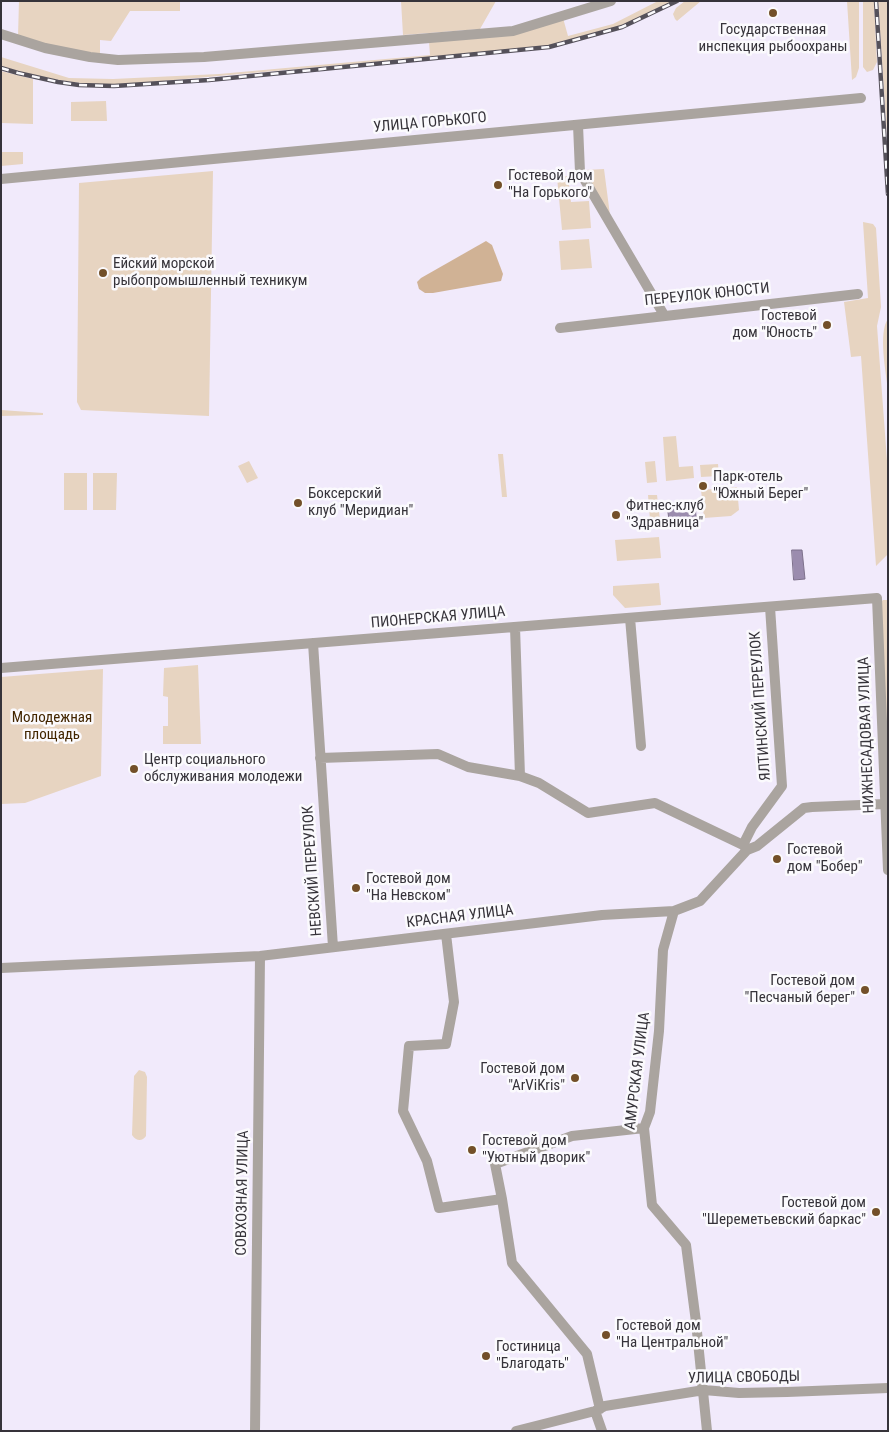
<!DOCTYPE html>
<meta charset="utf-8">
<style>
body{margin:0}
#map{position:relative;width:889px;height:1432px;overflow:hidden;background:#f1eafb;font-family:"Roboto Condensed",sans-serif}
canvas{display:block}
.frame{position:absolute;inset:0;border:2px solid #36333a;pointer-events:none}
</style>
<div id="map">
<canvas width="889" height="1432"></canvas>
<div class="frame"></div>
</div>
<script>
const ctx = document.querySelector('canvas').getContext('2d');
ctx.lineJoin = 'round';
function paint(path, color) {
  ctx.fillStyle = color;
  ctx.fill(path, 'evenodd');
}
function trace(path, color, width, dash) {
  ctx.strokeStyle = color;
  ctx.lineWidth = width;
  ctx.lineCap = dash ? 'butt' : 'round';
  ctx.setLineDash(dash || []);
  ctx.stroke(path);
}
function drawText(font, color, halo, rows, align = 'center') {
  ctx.font = font + ' "Roboto Condensed",sans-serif';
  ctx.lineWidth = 5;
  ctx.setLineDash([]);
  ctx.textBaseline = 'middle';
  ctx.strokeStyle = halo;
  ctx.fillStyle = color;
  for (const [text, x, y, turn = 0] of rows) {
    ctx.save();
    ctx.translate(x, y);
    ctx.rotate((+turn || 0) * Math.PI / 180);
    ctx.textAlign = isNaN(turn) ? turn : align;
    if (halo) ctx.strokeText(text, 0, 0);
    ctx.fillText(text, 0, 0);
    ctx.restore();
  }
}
const green = new Path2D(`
 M19,1h161v10h-50l-19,30 -11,-1v15l-39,-6 -43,-13z
 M401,1h95l-16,28 -77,6z
 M658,1h16l-52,25 -78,21 -426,38c-40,0 -79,-7 -117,-19v-9l68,21 44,1 106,-5 211,-19 -1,-13 134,-24 5,18 45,-12z
 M685,1h16l-24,20 -2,-2 -2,-5 3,-6z
 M847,1h12v67l-3,9 -4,3z
 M863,1h11l3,61 -4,8 -6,2 -4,-5z
 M878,1h9l1,151z
 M1,71l32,8v45l-32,-1z
 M106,101l1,20h-36v-19z
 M1,152h22v12l-22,2z
 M604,169l6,46 -24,-40 -1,-5z
 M213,171l-4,245 -128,-6 -4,-8 2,-219z
 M568,176l3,26 18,-1 2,27 -29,2 -5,-53z
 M863,222l10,2 3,4 5,79 -4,19 11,148v80l-12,12 -15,-210 -10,1 -7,-55 24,-4z
 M589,239l3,29 -31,2 -2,-29z
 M888,319v71c-2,-17 -10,-58 0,-71z
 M1,410l42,3v2l-42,1z
 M676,436l3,31 14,-1 1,12 -28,3 -3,-44z
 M503,454l4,43h-5l-4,-43z
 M249,461l9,17 -11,5 -9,-17z
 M655,461l2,21 -10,1 -2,-21z
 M718,464l1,12 -18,1 -1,-12z
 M64,473h23v37h-23z
 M93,473h24l-1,37h-23z
 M737,487l2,23 -8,6 -27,2 -3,-28z
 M648,495h9l3,25h-10z
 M659,537l2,21 -44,3 -2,-21z
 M659,583l2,22 -36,3 -12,-13v-9z
 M883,600h5v197l-7,-195z
 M198,665l3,79h-38v-18h5v-29l-5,-1 1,-28z
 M103,669l-2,107 -76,27 -24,1v-127z
 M139,1070l6,2 2,5 -1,59c-4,6 -10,5 -14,-1l2,-59z`);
const forest = new Path2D(`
 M486,241l6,4 11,29 -2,7 -68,12h-8l-6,-4 -2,-7 4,-4z`);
const water = new Path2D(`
 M695,502l1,15 -27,3 -2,-15z
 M792,550h10l3,29 -11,1z`);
const minor = new Path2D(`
 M1,34l44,14 45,9 28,3 86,-3 309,-26 98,-30
 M578,125l2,47 84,143
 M1,179l860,-81
 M560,328l298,-34
 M630,618l11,128
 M515,627l5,149
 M313,643l20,304
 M1,668l876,-70 11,272
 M320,758l118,-4 30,13 52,9 19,7 49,30 67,-10 88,42
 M747,850l-4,-5 9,-18 30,-41 -12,-179
 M674,911l-11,39 -4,81 -9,81 -6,16 8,77 34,40 10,77 11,109
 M446,934l8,68 -8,42 -37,2 -6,65 24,50 12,47 63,-9 10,64 75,91 13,55
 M1,968l259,-12 342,-41 72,-4 26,-10 47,-51 10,-4 47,-38 8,-1 73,-3
 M502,1199l-7,-35 77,-28 72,-8
 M595,1411l7,20
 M255,1431l5,-475
 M516,1431l79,-20 10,-5 99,-16 35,3 48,-1 101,-4`);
const rail = new Path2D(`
 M876,1l12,193
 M1,68l17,5 40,9 21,3 35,1 95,-6 340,-33 73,-20 55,-26`);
const markers = [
 [773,13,5,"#735029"],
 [498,185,5,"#735029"],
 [103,273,5,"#735029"],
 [827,325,5,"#735029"],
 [703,486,5,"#735029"],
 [298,503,5,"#735029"],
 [616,515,5,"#735029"],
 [134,769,5,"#735029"],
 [777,859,5,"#735029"],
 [356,888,5,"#735029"],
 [865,990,5,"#735029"],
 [575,1078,5,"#735029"],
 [472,1150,5,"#735029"],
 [876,1212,5,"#735029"],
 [606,1335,5,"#735029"],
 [486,1356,5,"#735029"]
];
const poiNames = [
 ["Государственная",773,30,"center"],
 ["инспекция рыбоохраны",773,47,"center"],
 ["Гостевой дом",508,176],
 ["\"На Горького\"",508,193],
 ["Ейский морской",113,264],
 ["рыбопромышленный техникум",113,281],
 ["Гостевой",817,316,"right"],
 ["дом \"Юность\"",817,333,"right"],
 ["Парк-отель",713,477],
 ["\"Южный Берег\"",713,494],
 ["Боксерский",308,494],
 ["клуб \"Меридиан\"",308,511],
 ["Фитнес-клуб",626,506],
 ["\"Здравница\"",626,523],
 ["Центр социального",144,760],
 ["обслуживания молодежи",144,777],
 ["Гостевой",787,850],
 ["дом \"Бобер\"",787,867],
 ["Гостевой дом",366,879],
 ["\"На Невском\"",366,896],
 ["Гостевой дом",855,981,"right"],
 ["\"Песчаный берег\"",855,998,"right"],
 ["Гостевой дом",565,1069,"right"],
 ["\"ArViKris\"",565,1086,"right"],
 ["Гостевой дом",482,1141],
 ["\"Уютный дворик\"",482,1158],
 ["Гостевой дом",866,1203,"right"],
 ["\"Шереметьевский баркас\"",866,1220,"right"],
 ["Гостевой дом",616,1326],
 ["\"На Центральной\"",616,1343],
 ["Гостиница",496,1347],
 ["\"Благодать\"",496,1364]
];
const streetNames = [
 ["УЛИЦА ГОРЬКОГО",430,123,-5],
 ["ПЕРЕУЛОК ЮНОСТИ",707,295,-6],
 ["ПИОНЕРСКАЯ УЛИЦА",438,618,-5],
 ["ЯЛТИНСКИЙ ПЕРЕУЛОК",761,706,-94],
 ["НИЖНЕСАДОВАЯ УЛИЦА",867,735,-92],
 ["НЕВСКИЙ ПЕРЕУЛОК",313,871,-94],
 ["КРАСНАЯ УЛИЦА",460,917,-7],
 ["АМУРСКАЯ УЛИЦА",638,1071,-83],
 ["СОВХОЗНАЯ УЛИЦА",243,1193,-89],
 ["УЛИЦА СВОБОДЫ",744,1378,-1]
];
const parkNames = [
 ["Молодежная",52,718],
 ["площадь",52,735]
];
paint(green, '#e7d4c1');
paint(forest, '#d0b295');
paint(water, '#9b8cae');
trace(water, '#7d718b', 1);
trace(minor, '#aaa49f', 10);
trace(rail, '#55515a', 4.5);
trace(rail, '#fbfafd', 2.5, [8]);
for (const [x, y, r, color] of markers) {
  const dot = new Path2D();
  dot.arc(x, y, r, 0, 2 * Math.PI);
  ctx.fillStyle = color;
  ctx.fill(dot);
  trace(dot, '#fbfafd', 2);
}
drawText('15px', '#36333a', '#fbfafd', poiNames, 'left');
drawText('15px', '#36333a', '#fbfafd', streetNames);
drawText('15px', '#432600', '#fbfafd', parkNames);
</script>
